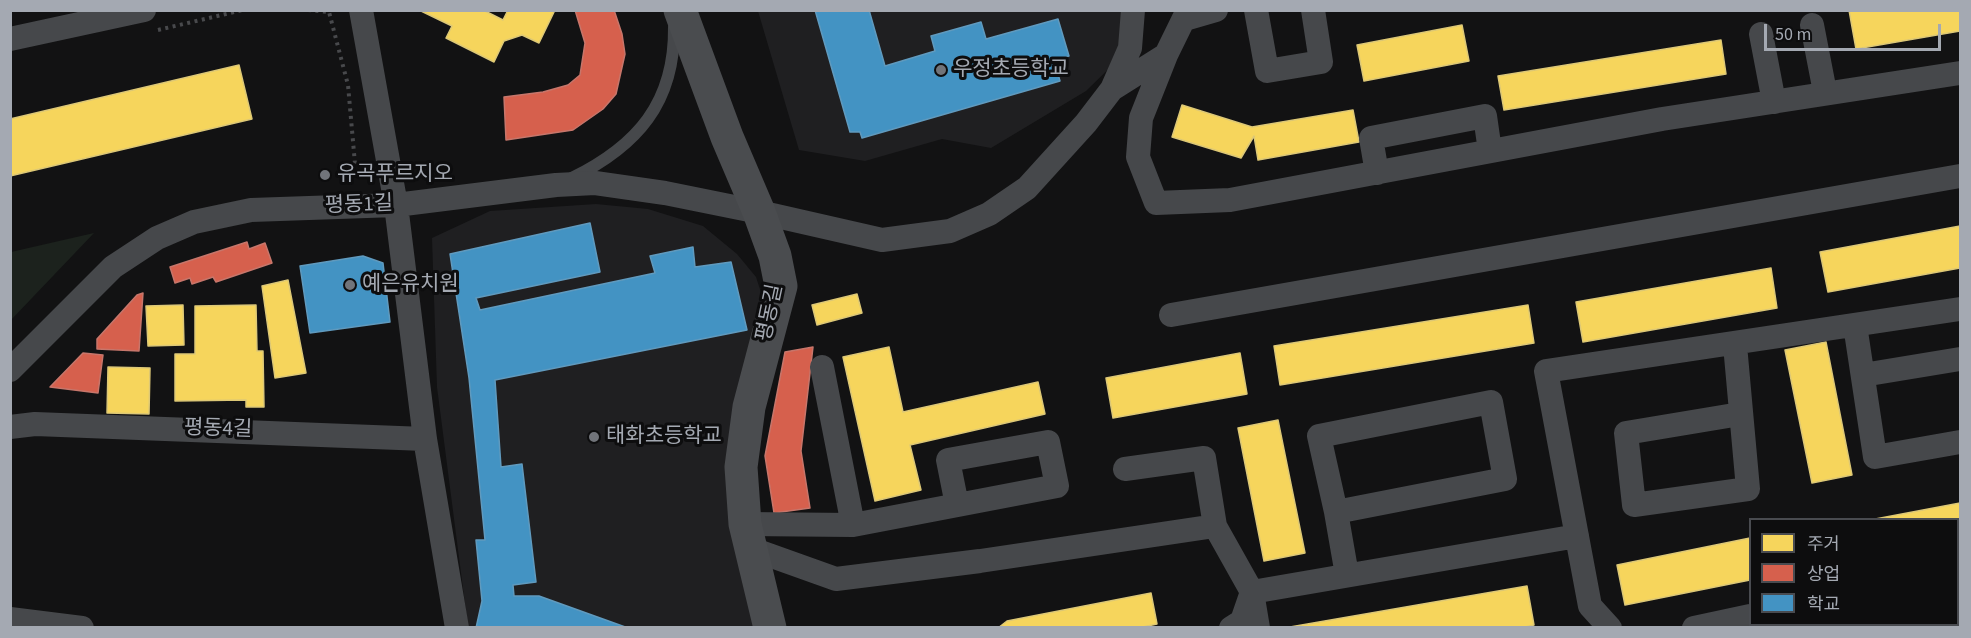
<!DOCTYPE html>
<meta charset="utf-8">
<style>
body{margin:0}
#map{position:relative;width:1971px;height:638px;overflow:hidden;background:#121213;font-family:"Source Sans 3","Noto Sans KR",sans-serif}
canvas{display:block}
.frame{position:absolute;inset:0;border:12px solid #a4a9b2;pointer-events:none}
.legend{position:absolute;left:1749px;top:518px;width:210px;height:108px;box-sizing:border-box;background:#0d0d0e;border:2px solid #494b50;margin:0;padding:8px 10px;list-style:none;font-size:18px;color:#a4a9b2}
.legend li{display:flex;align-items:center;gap:12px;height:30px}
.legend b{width:30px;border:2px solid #494b50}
.scale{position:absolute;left:1764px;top:24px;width:177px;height:27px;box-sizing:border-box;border:3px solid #a4a9b2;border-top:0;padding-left:8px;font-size:18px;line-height:21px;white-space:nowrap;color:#a4a9b2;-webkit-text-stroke:4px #0d0d0e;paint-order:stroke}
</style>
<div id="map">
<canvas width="1971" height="638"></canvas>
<div class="frame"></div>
<ul class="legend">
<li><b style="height:16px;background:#f6d55c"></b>주거</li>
<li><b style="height:16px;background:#d6604d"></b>상업</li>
<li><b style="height:16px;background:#4393c3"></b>학교</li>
</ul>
<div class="scale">50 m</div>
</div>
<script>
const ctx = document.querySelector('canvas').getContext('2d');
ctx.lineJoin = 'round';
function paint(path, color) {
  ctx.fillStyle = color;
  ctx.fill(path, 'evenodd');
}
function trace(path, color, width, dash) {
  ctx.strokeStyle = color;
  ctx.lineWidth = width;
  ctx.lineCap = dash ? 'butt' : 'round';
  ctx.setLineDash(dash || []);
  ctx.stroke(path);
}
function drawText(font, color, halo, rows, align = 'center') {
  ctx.font = font + ' "Source Sans 3","Noto Sans KR",sans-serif';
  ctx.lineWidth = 6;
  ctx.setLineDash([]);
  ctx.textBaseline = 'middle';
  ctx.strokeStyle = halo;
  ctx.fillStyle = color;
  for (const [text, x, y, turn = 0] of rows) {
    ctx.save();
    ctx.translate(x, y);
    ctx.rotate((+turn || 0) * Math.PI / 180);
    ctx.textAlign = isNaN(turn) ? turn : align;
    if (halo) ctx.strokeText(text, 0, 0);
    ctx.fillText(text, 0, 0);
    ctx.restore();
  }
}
const built = new Path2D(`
 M758,11h375l-3,37 -44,43 -95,57 -49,-9 -77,22 -66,-11z
 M596,204l52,5 55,17 34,28 19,23 14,43 -21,87 21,220h-302l-31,-240 -5,-149 58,-27z`);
const green = new Path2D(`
 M94,233l-83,87v-68z`);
const homes = new Path2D(`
 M419,10h64l20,10 5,-10h47l-16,33 -17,-8 -18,6 -10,21 -48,-24 6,-12z
 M1849,10h111v21l-104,18z
 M1462,25l7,36 -105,20 -7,-36z
 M1721,40l5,34 -222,36 -6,-34z
 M239,65l13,54 -242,57v-57z
 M1182,105l70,22 101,-17 6,32 -101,18 -4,-24 -13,22 -69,-21z
 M1960,226v42l-132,24 -8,-40z
 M1771,268l6,40 -194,34 -7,-40z
 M288,280l18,93 -31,5 -13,-92z
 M857,294l5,19 -45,12 -5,-20z
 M183,305l1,40 -36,1 -2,-40z
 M256,305l1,46h6l1,56h-18v-7l-71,1v-47h20v-48z
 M1528,305l6,38 -254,42 -6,-39z
 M1826,342l26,133 -40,8 -27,-133z
 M889,347l14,65 135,-30 7,32 -135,31 11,45 -46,11 -32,-144z
 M1240,353l7,41 -134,24 -7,-40z
 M108,367l42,1 -1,46 -42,-1z
 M1278,420l27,133 -41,8 -26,-133z
 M1960,503v41l-2,1v-25h-88z
 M1750,538v42l-125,25 -8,-40z
 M1527,586l7,39 -13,3 -231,-1z
 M1151,593l6,31 -19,4h-140l9,-7z
 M1833,624h42l1,4h-42z`);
const shops = new Path2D(`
 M575,10h39l8,24 3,20 -9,40 -13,15 -30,21 -67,10 -2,-43 39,-5 25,-7 12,-10 5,-32z
 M247,242l2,7 16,-6 7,20 -56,19 -3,-5 -21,7 -2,-6 -15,5 -5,-16z
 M143,293l-4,58 -42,-2v-10l40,-44z
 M813,347l-12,104 9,57 -36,5 -9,-57 20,-104z
 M83,353l20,2 -5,38 -48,-6z`);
const schools = new Path2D(`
 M815,10h54l16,56 50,-15 -4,-15 50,-14 5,17 72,-20 11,37 -15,4 6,21 -198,57 -2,-6h-10z
 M590,223l10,49 -124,26 4,12 175,-37 -5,-17 43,-9 2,20 36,-5 16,68 -252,50 6,87 21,-3 14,118 -23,3 1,11h25l89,32h-152l6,-27 -6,-61h9l-16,-162 -19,-124z
 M363,256l20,7 7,59 -80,11 -10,-67z`);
const path = new Path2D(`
 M308,10l21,2 19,73 7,79
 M158,30l85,-20`);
const lane = new Path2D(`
 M572,178c65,-32 103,-75 102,-151`);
const street = new Path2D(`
 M361,10l35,195 29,234 32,189
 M1256,10l11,61 54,-9 -8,-52
 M1185,19l31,-9
 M1812,25l13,67
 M1761,34l13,68
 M10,39l134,-29
 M1166,55l-25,63 -3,39 18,46 74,-3 432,-81 298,-46
 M1112,89l54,-34 22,-45
 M1377,173l-6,-35 114,-22 5,35
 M1171,315l789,-139
 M1855,325l20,132 85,-15
 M1735,345l13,144 -114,16 -8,-72 114,-19
 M822,367l31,158
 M10,370l103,-103 44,-29 37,-16 57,-12 145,-5 160,-20 39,-2 70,10 94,19 123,28 68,-9 39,-17 38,-26 59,-65 26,-34 18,-41 3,-38
 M1863,375l97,-16
 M10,427l25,-3 390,15
 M1125,469l79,-11 11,68
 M1336,512l-17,-76 172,-34 14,77 -169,33 11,63
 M745,524l108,1 204,-39 -9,-44 -100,18 9,45
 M752,549l84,30 144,-18 235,-35 37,66 6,36
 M10,619l72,9
 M1785,624v4
 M1231,628l11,-7 10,-29 325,-56
 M1610,628l-20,-22 -44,-235 414,-62
 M1694,628l56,-12`);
const secondary = new Path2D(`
 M680,10l47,127 32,75 16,44 6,30 -32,121 -8,60 4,57 25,104`);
const markers = [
 [941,70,6,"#71747a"],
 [325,175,6,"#71747a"],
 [350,285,6,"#71747a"],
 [594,437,6,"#71747a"]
];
const poiNames = [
 ["우정초등학교",953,70],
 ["유곡푸르지오",337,175],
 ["예은유치원",362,285],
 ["태화초등학교",606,437]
];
const streetNames = [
 ["평동1길",359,206,-2],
 ["평동길",771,313,-78],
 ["평동4길",218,430,2]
];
paint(built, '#1f1f21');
paint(green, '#1c221d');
paint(homes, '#f6d55c');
trace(homes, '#ddc876', 1.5);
paint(shops, '#d6604d');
trace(shops, '#c7766b', 1.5);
paint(schools, '#4393c3');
trace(schools, '#609abe', 1.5);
trace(path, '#48494c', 4, [3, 4.5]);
trace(lane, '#46484b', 12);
trace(street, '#46484b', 24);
trace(secondary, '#4a4c4f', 33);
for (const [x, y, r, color] of markers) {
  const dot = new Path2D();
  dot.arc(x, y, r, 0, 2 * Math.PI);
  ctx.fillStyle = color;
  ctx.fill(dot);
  trace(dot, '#0d0d0e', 2);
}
drawText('21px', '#a4a9b2', '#0d0d0e', poiNames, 'left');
drawText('21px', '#a4a9b2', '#0d0d0e', streetNames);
</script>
